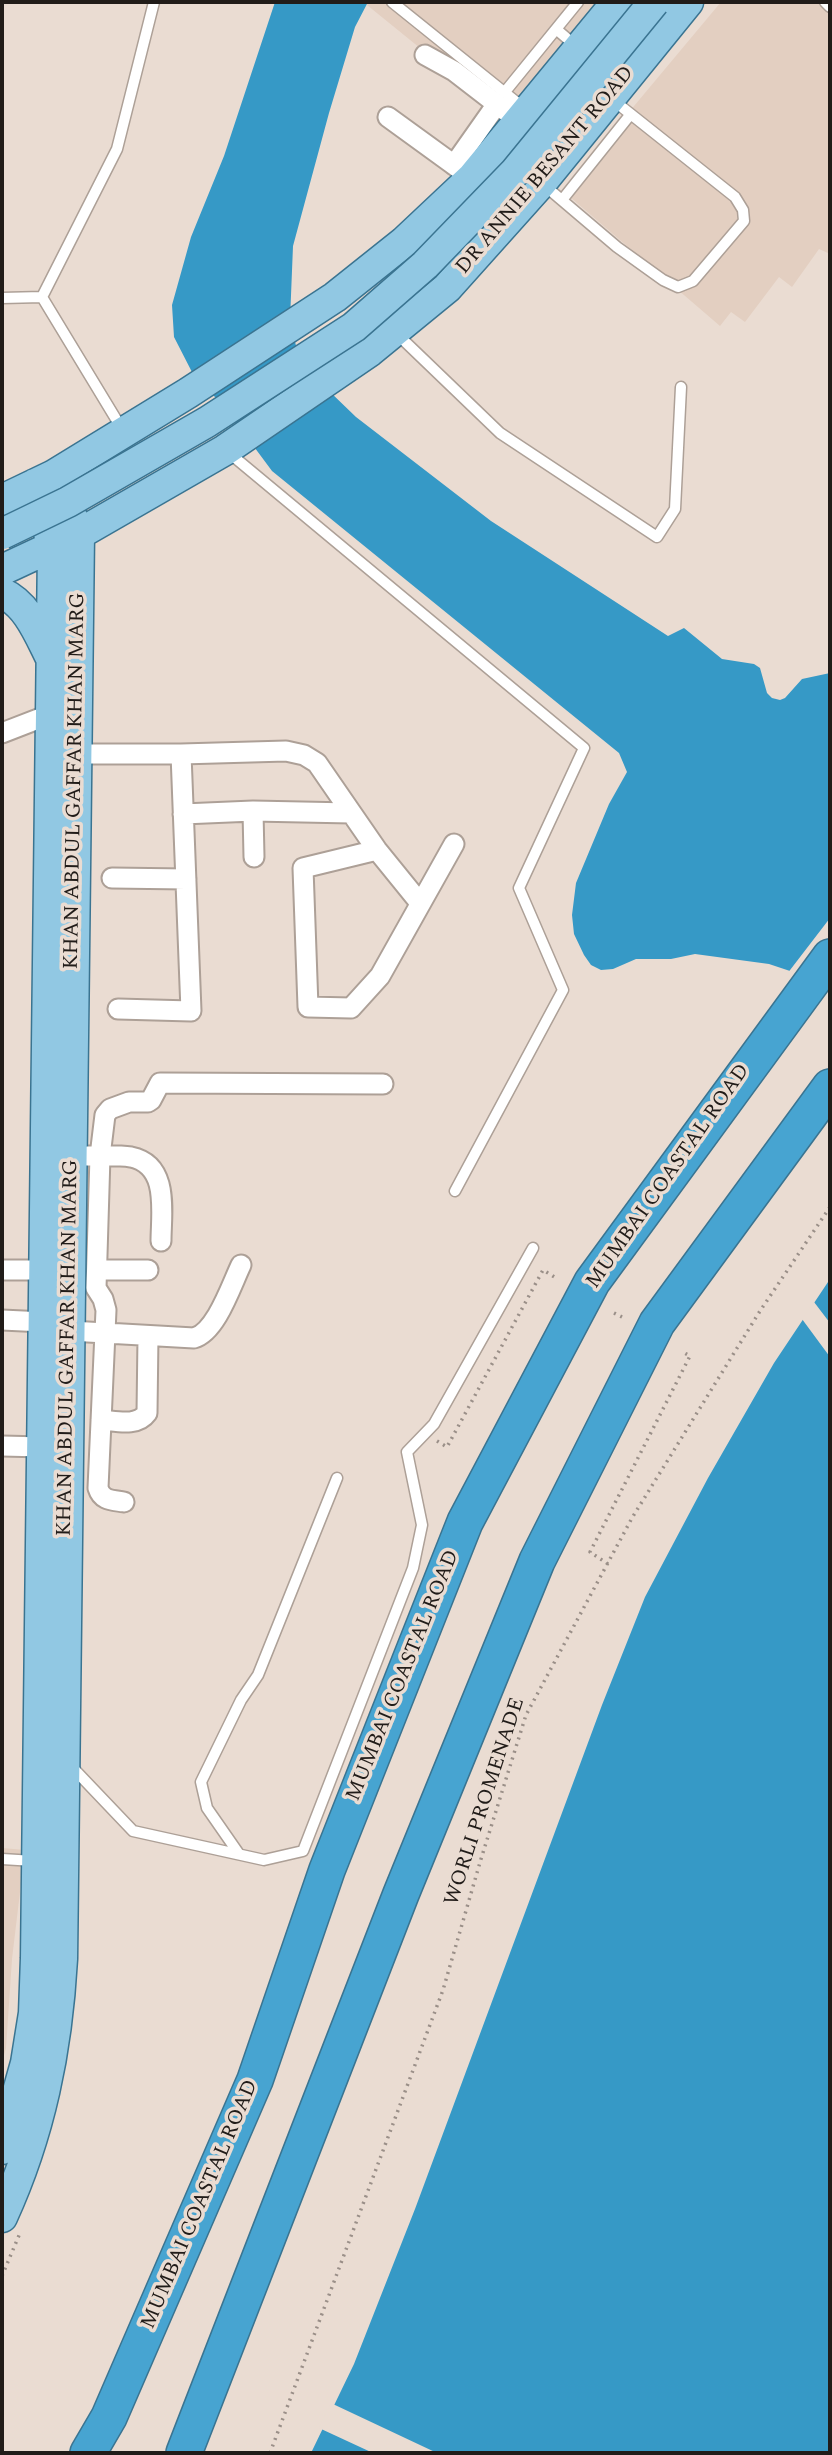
<!DOCTYPE html>
<style>
body{margin:0}
#map{position:relative;width:832px;height:2455px;overflow:hidden;background:#eadcd2;font-family:Spectral,serif}
canvas{display:block}
.frame{position:absolute;inset:0;border:4px solid #211c19;pointer-events:none}
</style>
<div id="map">
<canvas width="832" height="2455"></canvas>
<div class="frame"></div>
</div>
<script>
const ctx = document.querySelector('canvas').getContext('2d');
ctx.lineJoin = 'round';
function paint(path, color) {
  ctx.fillStyle = color;
  ctx.fill(path, 'evenodd');
}
function trace(path, color, width, dash) {
  ctx.strokeStyle = color;
  ctx.lineWidth = width;
  ctx.lineCap = dash ? 'butt' : 'round';
  ctx.setLineDash(dash || []);
  ctx.stroke(path);
}
function drawText(font, color, halo, rows, align = 'center') {
  ctx.font = font + ' Spectral,serif';
  ctx.lineWidth = 7;
  ctx.setLineDash([]);
  ctx.textBaseline = 'middle';
  ctx.strokeStyle = halo;
  ctx.fillStyle = color;
  for (const [text, x, y, turn = 0] of rows) {
    ctx.save();
    ctx.translate(x, y);
    ctx.rotate((+turn || 0) * Math.PI / 180);
    ctx.textAlign = isNaN(turn) ? turn : align;
    if (halo) ctx.strokeText(text, 0, 0);
    ctx.fillText(text, 0, 0);
    ctx.restore();
  }
}
const built = new Path2D(`
 M368,2h233l-96,115 -138,-112z
 M721,2h109v252l-11,-5 -27,38 -13,-10 -34,45 -14,-10 -11,14 -157,-135z
 M2,1848l23,2 -13,109 -6,89 -4,15z`);
const water = new Path2D(`
 M275,2h93l-13,25 -26,86 -36,133 -3,74 10,43 56,54 135,104 177,115 16,-8 38,31 32,5 6,4 7,25 5,5 8,2 5,-2 17,-19 28,-6v321l-40,-23 -21,-7 -74,-10 -24,5h-35l-23,10 -12,1 -10,-5 -7,-10 -10,-21 -2,-19 4,-32 33,-79 18,-32 -8,-19 -347,-282 -49,-66 -29,-29 -20,-39 -2,-32 19,-68 33,-81z
 M830,1279v1174h-519l43,-89 61,-155 187,-504 43,-108 63,-119 66,-115z`);
const pier = new Path2D(`
 M830,918v80l-43,-24z
 M814,1302l16,21v34l-28,-38z
 M331,2403l4,2 102,48h-64l-54,-25z`);
const path = new Path2D(`
 M614,1313l8,4
 M437,1441l10,6 96,-177 13,8
 M608,1564l-18,-12 100,-196 -9,-5
 M2,2276l18,-43
 M270,2453l173,-463 38,-131 45,-144 106,-197 128,-207 70,-104`);
const lane = new Path2D(`
 M392,2l133,107
 M825,2l5,5
 M556,29l21,18
 M504,93l74,-91
 M544,185l73,62 46,33 15,7 15,-6 51,-60 -1,-11 -8,-13 -122,-97
 M562,200l68,-85
 M2,298l40,-1
 M396,333l104,100 157,104 18,-28 6,-122
 M122,429l-80,-132 75,-148 37,-147
 M228,452l356,296 -65,140 44,102 -108,201
 M72,1767l61,64 131,29 39,-9 110,-283 9,-43 -15,-73 27,-28 99,-176
 M239,1854l-32,-46 -6,-26 40,-82 17,-25 79,-197
 M2,1859l32,2`);
const street = new Path2D(`
 M425,55l29,16 66,51
 M388,117l84,61
 M454,165l43,-61
 M2,733l49,-19
 M76,754h105l10,257 -73,-2
 M181,754l105,-3 18,4 13,8 60,87 43,53
 M253,811l1,46
 M183,814l70,-3 98,2
 M377,850l-74,18 5,139 43,1 29,-32 74,-132
 M112,878l74,1
 M87,1156c14,0 30,-1 44,1 39,8 30,56 30,84
 M2,1270h43
 M97,1270h51
 M2,1320l42,2
 M70,1331l124,7c22,-6 37,-52 47,-73
 M101,1420c15,1 36,7 46,-7l1,-77
 M2,1446l41,1
 M124,1502c-12,-2 -22,-1 -26,-14l8,-178 -3,-11 -7,-11 4,-132 5,-41 5,-6 19,-7h19l3,-2 9,-17 223,1`);
const primary = new Path2D(`
 M2,500l52,-25 134,-82 147,-96 69,-55 68,-64 145,-176
 M2,570l77,-36 146,-84 145,-99 77,-63 94,-105 147,-181
 M2,593c25,11 36,39 48,63
 M2,2149l24,-86 8,-50 2,-55 17,-1411 -18,-63
 M2,2217c38,-83 55,-167 60,-258l17,-1425 -25,-59`);
const highway = new Path2D(`
 M88,2453l21,-36 146,-337 72,-210 138,-348 127,-240 238,-325
 M184,2453l217,-559 136,-333 120,-238 173,-236`);
const primaryBridge = new Path2D(`
 M2,534l66,-32 139,-80 147,-95 71,-62 90,-93 139,-170`);
const streetNames = [
 ["DR ANNIE BESANT ROAD",546,171,-50],
 ["KHAN ABDUL GAFFAR KHAN MARG",76,781,-89],
 ["MUMBAI COASTAL ROAD",669,1177,-55],
 ["KHAN ABDUL GAFFAR KHAN MARG",69,1348,-89],
 ["MUMBAI COASTAL ROAD",404,1676,-68],
 ["WORLI PROMENADE",486,1802,-72],
 ["MUMBAI COASTAL ROAD",201,2205,-67]
];
paint(built, '#e3cfc1');
paint(water, '#3699c6');
paint(pier, '#eadcd2');
trace(lane, '#ada097', 13);
trace(street, '#ada097', 23);
trace(primary, '#3a7491', 33);
trace(highway, '#3a7491', 38);
trace(path, '#9a8f88', 3.5, [2, 5]);
trace(lane, '#fff', 10);
trace(street, '#fff', 19);
trace(primary, '#91c8e3', 30);
trace(highway, '#47a4d1', 35);
trace(primaryBridge, '#3a7491', 33, []);
trace(primaryBridge, '#91c8e3', 30);
drawText('21px', '#211c19', '#eadcd2', streetNames);
</script>
